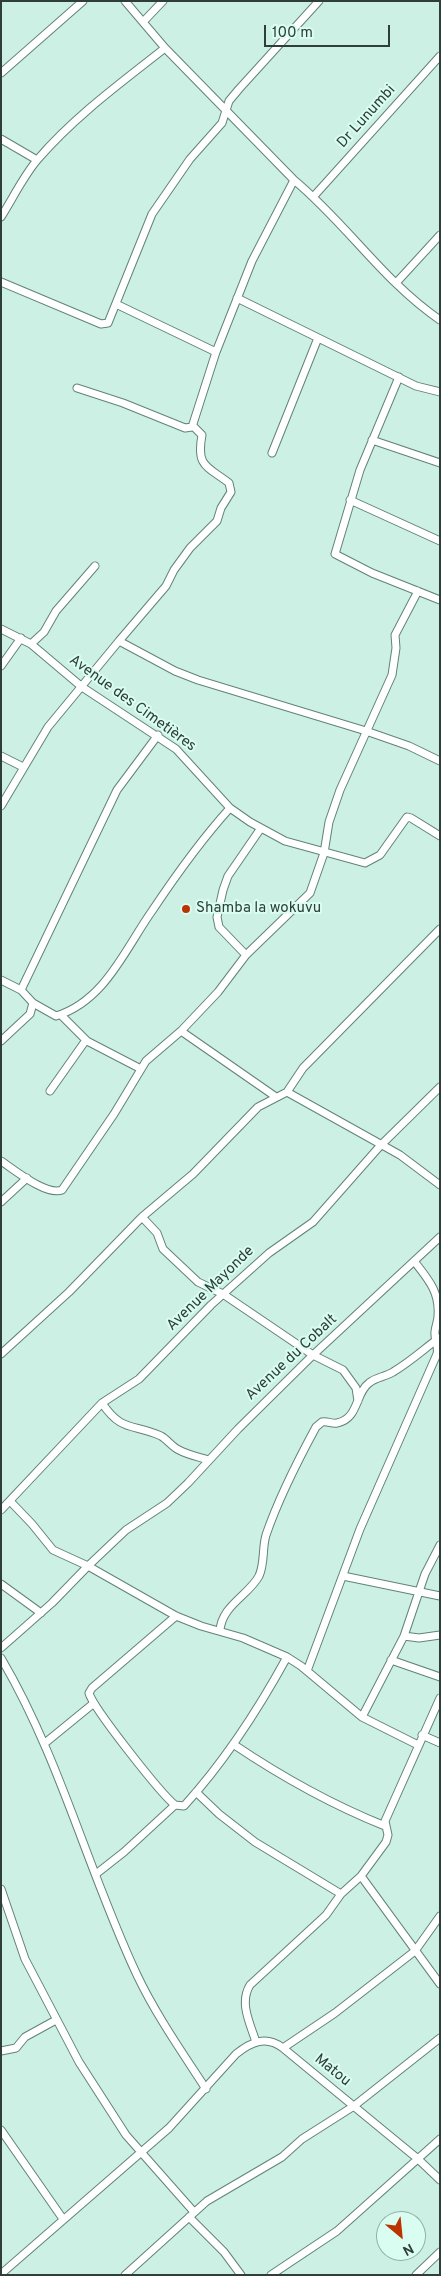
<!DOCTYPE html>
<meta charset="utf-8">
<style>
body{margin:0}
#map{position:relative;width:441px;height:2276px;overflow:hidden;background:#ccf0e3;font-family:Overpass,sans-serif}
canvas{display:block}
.frame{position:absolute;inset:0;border:2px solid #303e39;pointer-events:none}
.north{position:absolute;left:376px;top:2211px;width:50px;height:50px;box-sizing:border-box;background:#d9fdf1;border:1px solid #95b1a7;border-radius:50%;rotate:152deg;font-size:14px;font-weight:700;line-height:20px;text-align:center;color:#303e39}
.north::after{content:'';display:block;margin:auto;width:18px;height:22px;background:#b30;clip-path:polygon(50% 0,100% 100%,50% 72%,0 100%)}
.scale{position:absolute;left:264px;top:25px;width:126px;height:22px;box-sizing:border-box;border:2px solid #303e39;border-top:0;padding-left:6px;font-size:15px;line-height:18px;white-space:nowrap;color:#303e39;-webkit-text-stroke:4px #d9fdf1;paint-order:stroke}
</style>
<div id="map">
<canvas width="441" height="2276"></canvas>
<div class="frame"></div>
<div class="north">N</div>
<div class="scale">100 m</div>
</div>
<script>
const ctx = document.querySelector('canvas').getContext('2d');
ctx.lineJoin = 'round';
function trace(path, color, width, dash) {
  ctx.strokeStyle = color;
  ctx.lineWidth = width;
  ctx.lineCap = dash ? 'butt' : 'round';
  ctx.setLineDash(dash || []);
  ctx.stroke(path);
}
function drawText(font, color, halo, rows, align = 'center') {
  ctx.font = font + ' Overpass,sans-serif';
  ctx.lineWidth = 4;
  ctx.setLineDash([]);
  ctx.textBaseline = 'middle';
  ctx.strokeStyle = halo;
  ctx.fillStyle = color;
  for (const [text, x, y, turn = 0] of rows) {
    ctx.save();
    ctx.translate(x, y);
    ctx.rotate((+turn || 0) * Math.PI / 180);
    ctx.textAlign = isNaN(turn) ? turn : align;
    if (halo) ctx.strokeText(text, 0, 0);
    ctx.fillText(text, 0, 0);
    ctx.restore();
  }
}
const minor = new Path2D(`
 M125,1l40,47 129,132c52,43 90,102 146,140
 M143,22l20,-21
 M1,73l82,-72
 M1,139l36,21
 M314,196l126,-140
 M1,217c12,-19 23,-42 37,-58 37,-43 84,-77 127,-111
 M1,282l100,42 7,-1 44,-109 38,-55 32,-36 7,-22 10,-12 80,-88
 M396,283l44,-48
 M237,298l179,88 24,6
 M116,304l100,48
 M399,377l-39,93 -25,84 37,19 68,27
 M77,388l46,15 62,25 7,-1 24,-75 36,-91 42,-81
 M372,440l68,23
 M272,453l46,-115
 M350,500l90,41
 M1,629l30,15 51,43 94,62 54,59 20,14 35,19 80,22 15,-8 27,-38 4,1 29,18
 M119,641l47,-55 8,-16 16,-22 27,-27 4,-13 10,-16 -2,-9c-22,-17 -33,-16 -27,-48l-9,-9
 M31,644l13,-12 12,-21 39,-45
 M1,666l20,-28
 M1,756l22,11
 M1,806l47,-79 71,-86 56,30 23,9 168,51 43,15 31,15
 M246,955l-27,-28 -2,-10 6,-27 5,-14 33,-48
 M1,980l20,10 12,13 -3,11 -29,27
 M21,990l96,-200 41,-55
 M33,1003l23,13c49,-15 69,-67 96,-105 24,-36 49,-71 78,-103
 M61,1015l26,26 54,28
 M181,1031l95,66
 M50,1091l36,-51
 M287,1092l113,63 40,30
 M1,1161c14,9 45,35 61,29l52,-76 32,-53 35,-30 37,-39 28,-37 64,-62 14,-40 5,-31 11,-32 52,-115 4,-27 -1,-13 23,-44
 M1,1202l26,-24
 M142,1217l15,16 6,16 35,33 25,12 90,61 30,15 13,18 2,13
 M1,1354l68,-62 73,-75 51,-43 65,-67 29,-15 16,-24 137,-139
 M102,1403c20,30 31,20 59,33 7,4 11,11 18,14 9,5 20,7 30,10
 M10,1501l22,23 21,26 35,16 88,50 25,10 42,12 44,19 14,9 61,51 56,28
 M1,1510l101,-107 37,-24 72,-74 58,-52 44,-31 67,-76 60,-59
 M343,1576l97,20
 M1,1584l40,29
 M176,1616l-84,72 -3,5c4,15 72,101 86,112l9,1c41,-45 74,-96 103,-149
 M220,1631c1,-25 29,-36 39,-55 6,-13 3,-28 7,-41 13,-38 31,-73 50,-108l6,-5c6,-1 10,2 15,1 22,-4 18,-30 32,-40 7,-6 16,-6 24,-11 17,-10 31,-23 46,-34
 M404,1636l15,2 21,-3
 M1,1648l51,-45 36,-37 38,-36 41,-27 21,-20 50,-54 75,-74 127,-118
 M1,1658c59,100 87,213 136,317 19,40 45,77 69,114
 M391,1660l49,17
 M307,1671l53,-142 77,-175c2,-10 -3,-14 -2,-22 0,-5 3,-10 3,-16 2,-24 -10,-37 -24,-55
 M362,1717l42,-81 21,-62 15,-29
 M422,1735l18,8
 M45,1743l49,-40
 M233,1744c49,33 97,60 152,82
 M196,1792l23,22 36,28 86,52
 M96,1874l28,-22 51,-47
 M361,1876l79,108
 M1,1889l24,70 54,103 47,73 68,77
 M256,2042c-6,-19 -17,-39 -6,-57l76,-70 15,-21 20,-18 25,-34 2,-7 -3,-14 55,-123
 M283,2048l52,-35 80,-62 25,-35
 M1,2051l15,-3 9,-11 31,-17
 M1,2130l62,89
 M189,2217l35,35 17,23
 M1,2274l168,-146 67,-74c15,-12 30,-19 47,-6l135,111 22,21
 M125,2275l82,-74 75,-44 20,-18 52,-33 86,-68
 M271,2275l66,-44 103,-92
 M416,2275l24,-23`);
const markers = [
 [186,909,5,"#b30"]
];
const streetNames = [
 ["Dr Lunumbi",367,117,-48],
 ["Avenue des Cimetières",132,704,36],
 ["Avenue Mayonde",211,1289,-44],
 ["Avenue du Cobalt",292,1358,-43],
 ["Matou",332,2071,39]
];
const poiNames = [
 ["Shamba la wokuvu",196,909]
];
trace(minor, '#628378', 9);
trace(minor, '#fff', 7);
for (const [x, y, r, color] of markers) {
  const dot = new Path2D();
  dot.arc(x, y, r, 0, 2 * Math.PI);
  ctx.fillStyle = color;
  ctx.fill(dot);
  trace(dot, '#d9fdf1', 2);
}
drawText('15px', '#303e39', '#d9fdf1', streetNames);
drawText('15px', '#303e39', '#d9fdf1', poiNames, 'left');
</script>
